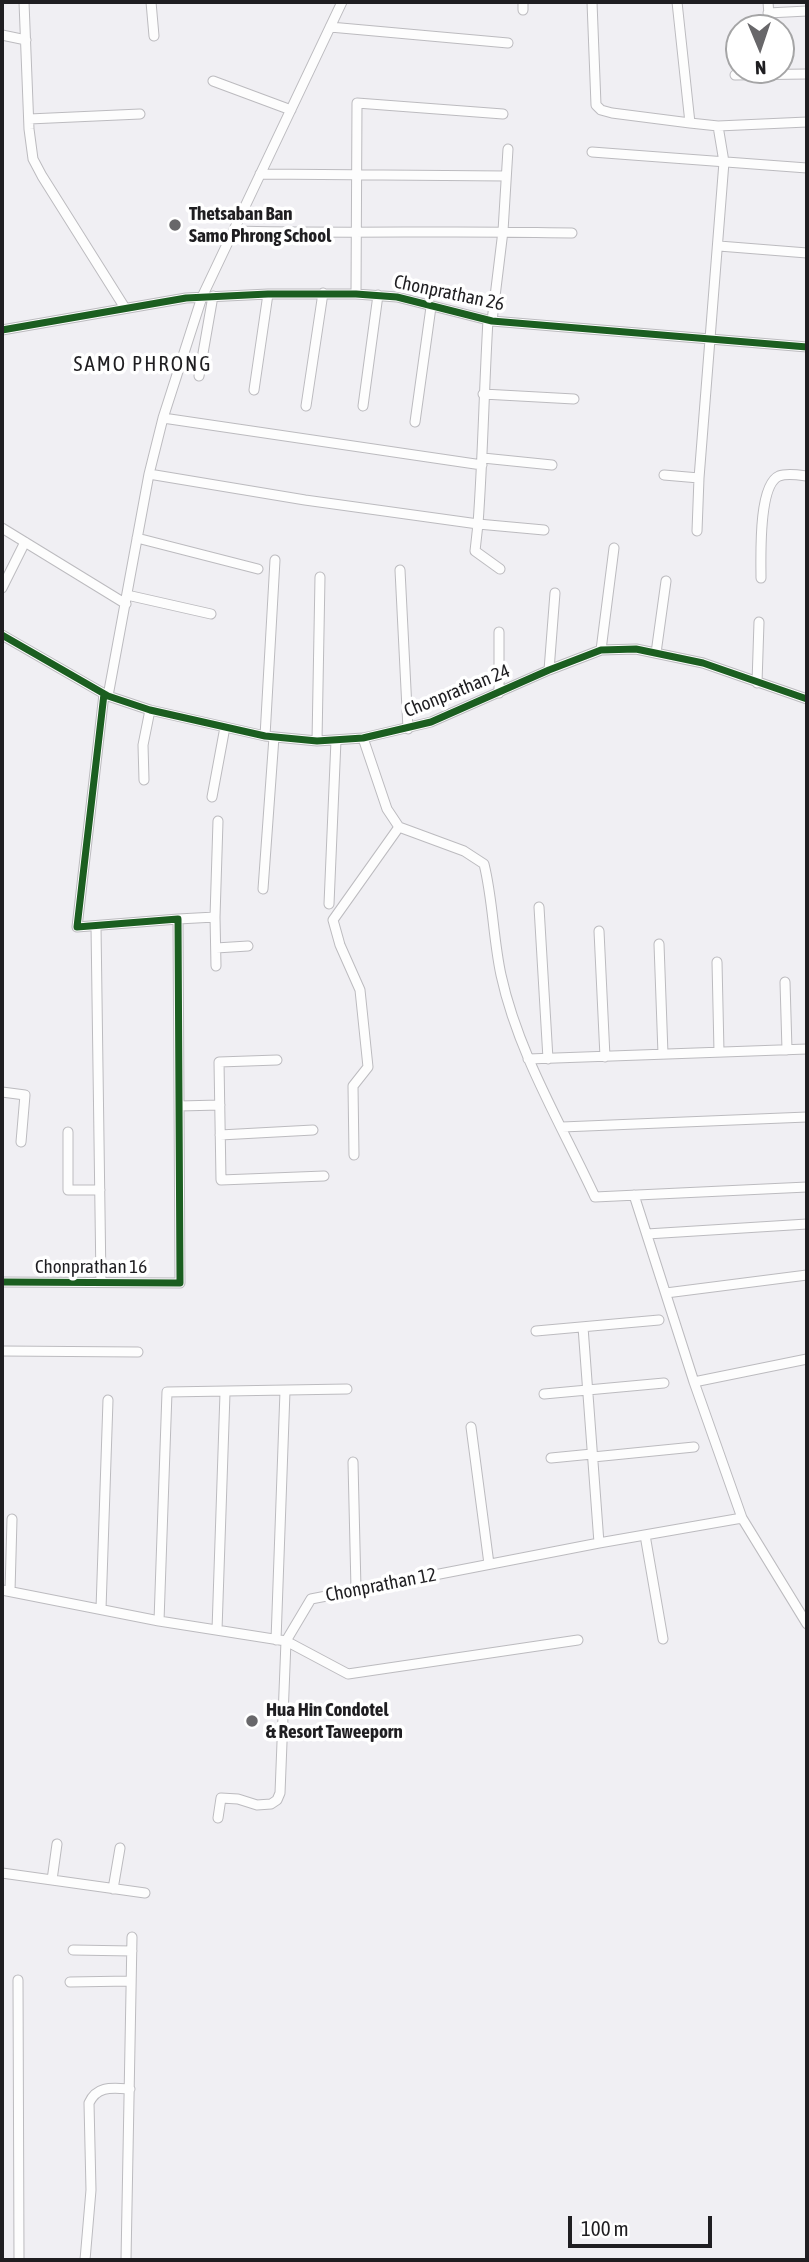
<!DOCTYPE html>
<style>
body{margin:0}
#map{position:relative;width:809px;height:2262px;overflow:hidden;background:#f0eff3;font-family:"Asap Condensed",sans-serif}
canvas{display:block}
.frame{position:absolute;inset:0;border:4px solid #1f1e21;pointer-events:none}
.north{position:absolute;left:725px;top:14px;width:70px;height:70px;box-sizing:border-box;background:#fff;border:2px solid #a5a5a6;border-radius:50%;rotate:178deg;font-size:19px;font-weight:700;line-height:28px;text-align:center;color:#1f1e21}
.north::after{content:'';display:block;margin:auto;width:24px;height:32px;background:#68676a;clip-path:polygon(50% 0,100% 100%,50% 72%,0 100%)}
.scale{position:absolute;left:568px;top:2216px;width:144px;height:32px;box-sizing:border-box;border:4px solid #1f1e21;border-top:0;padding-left:9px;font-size:21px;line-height:24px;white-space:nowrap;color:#1f1e21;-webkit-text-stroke:5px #fff;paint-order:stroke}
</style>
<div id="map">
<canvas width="809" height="2262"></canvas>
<div class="frame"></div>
<div class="north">N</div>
<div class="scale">100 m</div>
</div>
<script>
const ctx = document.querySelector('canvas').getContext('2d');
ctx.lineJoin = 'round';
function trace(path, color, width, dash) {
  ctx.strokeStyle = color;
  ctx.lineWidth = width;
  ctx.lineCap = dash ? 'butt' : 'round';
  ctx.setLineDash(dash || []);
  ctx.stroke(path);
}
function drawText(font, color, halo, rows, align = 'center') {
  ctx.font = font + ' "Asap Condensed",sans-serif';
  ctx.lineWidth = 7;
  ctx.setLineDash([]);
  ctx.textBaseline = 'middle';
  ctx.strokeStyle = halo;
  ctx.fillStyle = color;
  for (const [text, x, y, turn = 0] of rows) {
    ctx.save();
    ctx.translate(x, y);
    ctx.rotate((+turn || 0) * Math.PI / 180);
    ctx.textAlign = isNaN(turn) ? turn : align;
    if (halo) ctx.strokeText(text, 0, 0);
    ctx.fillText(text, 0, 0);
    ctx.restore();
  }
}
const minor = new Path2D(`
 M24,2l5,127 4,30 9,17 83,132
 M151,2l3,34
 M592,2l4,103 5,5 11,3 78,10
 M677,2l13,121 28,3 89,-4
 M768,2l2,26
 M523,10v-8
 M768,13l39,-2
 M330,27l178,16
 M2,35l24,5
 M735,75l72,-1
 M213,81l78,29
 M29,119l111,-5
 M592,152l215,16
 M260,174l246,2
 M234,231c113,3 226,-1 338,2
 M719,246l88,7
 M356,294l1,-191 146,11
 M492,321l11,-90 5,-82
 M2,330l184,-32 82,-4h88l41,3 95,24 315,26
 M199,376l14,-80
 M254,390l14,-96
 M483,394l91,5
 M306,406l17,-113
 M363,406l15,-111
 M163,418l319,47
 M415,422l16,-115
 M483,458l69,7
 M149,474l156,26 173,24c5,-68 6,-136 10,-204
 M664,475l35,3
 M2,528l124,76
 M697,531l2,-53 25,-316 -6,-36
 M137,538l121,31
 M500,569l-25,-18 3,-27 66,6
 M400,570l8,159
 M761,578c0,-21 -3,-93 18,-102 8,-3 20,-1 28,0
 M2,588l23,-46
 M127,595l84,19
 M499,632v61
 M2,635l106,61 42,14 115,26 52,5 46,-3 68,-16 118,-52 52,-20 35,-1 67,14 104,36
 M601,650l13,-102
 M656,653l10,-72
 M549,670l6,-77
 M757,683l2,-61
 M108,696l41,-222 14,-56 39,-121 140,-295
 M265,736l10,-176
 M363,738l24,71 12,18 65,24 20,13c9,36 9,74 17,111 17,78 60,149 94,222l212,-10
 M317,741l3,-164
 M144,780l-1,-35 7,-35
 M212,797l13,-70
 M263,889l11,-152
 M329,904l7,-164
 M539,907l9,152
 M178,919l37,-2
 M96,926l5,356
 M599,931l6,126
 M659,944l4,110
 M216,948l32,-2
 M717,962l2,90
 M216,966l-1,-49 3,-96
 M785,982l2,68
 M528,1059l279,-10
 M277,1060l-58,2 2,118 103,-4
 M2,1092l23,3 -4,47
 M179,1106l41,-1
 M562,1127l245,-10
 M68,1132v58h32
 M220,1135l93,-5
 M354,1155l-1,-69 15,-19 -8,-77 -20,-45 -7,-25 66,-93
 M634,1195l60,187 48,136 65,106
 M647,1234l160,-10
 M2,1282l178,1 -2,-364 -101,8 27,-233
 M666,1293l141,-18
 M583,1327l16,216
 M536,1331l123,-11
 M2,1351l136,1
 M694,1382l113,-23
 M544,1394l120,-11
 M471,1427l18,137
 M593,1457l101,-10
 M551,1458l41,-4
 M353,1462l3,127
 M645,1535l18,104
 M2,1590l157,31 127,20 25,-42 288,-56 143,-25
 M10,1591l2,-72
 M101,1609l7,-209
 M159,1621l8,-229 180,-3
 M217,1630l8,-237
 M276,1640l9,-249
 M218,1818l3,-20 17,1 19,6 14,-1 6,-4 3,-7 6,-152 62,33 230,-34
 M2,1873l143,20
 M52,1880l5,-36
 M113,1889l7,-41
 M73,1950l59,1
 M18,1980l1,280
 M70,1982l60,-1
 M85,2260l6,-70 -2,-87c8,-18 24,-15 41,-14
 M126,2260l6,-323`);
const cycleway = new Path2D(`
 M2,330l184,-32 82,-4h88l41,3 95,24 315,26
 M2,635l106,61 42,14 115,26 52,5 46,-3 68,-16 118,-52 52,-20 35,-1 67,14 104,36
 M2,1282l178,1 -2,-364 -101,8 27,-233`);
const markers = [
 [175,225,7,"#68676a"],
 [252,1721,7,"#68676a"]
];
const poiNames = [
 ["Thetsaban Ban",189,214],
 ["Samo Phrong School",189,236],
 ["Hua Hin Condotel",266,1710],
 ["& Resort Taweeporn",266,1732]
];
const streetNames = [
 ["Chonprathan 26",449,293,12],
 ["Chonprathan 24",457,691,-22],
 ["Chonprathan 16",91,1267],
 ["Chonprathan 12",381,1585,-11]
];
const neighbourhoodNames = [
 ["SAMO PHRONG",143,364]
];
trace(minor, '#bcbbbf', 11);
trace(minor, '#fdfdfd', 9);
trace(cycleway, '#1b5e20', 7);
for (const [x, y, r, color] of markers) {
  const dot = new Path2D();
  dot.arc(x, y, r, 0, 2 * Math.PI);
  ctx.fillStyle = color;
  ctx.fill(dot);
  trace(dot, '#fff', 2.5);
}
drawText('bold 19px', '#1f1e21', '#fff', poiNames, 'left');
drawText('19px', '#1f1e21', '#fff', streetNames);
ctx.letterSpacing = '2px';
drawText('21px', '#1f1e21', '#fff', neighbourhoodNames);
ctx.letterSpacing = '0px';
</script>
